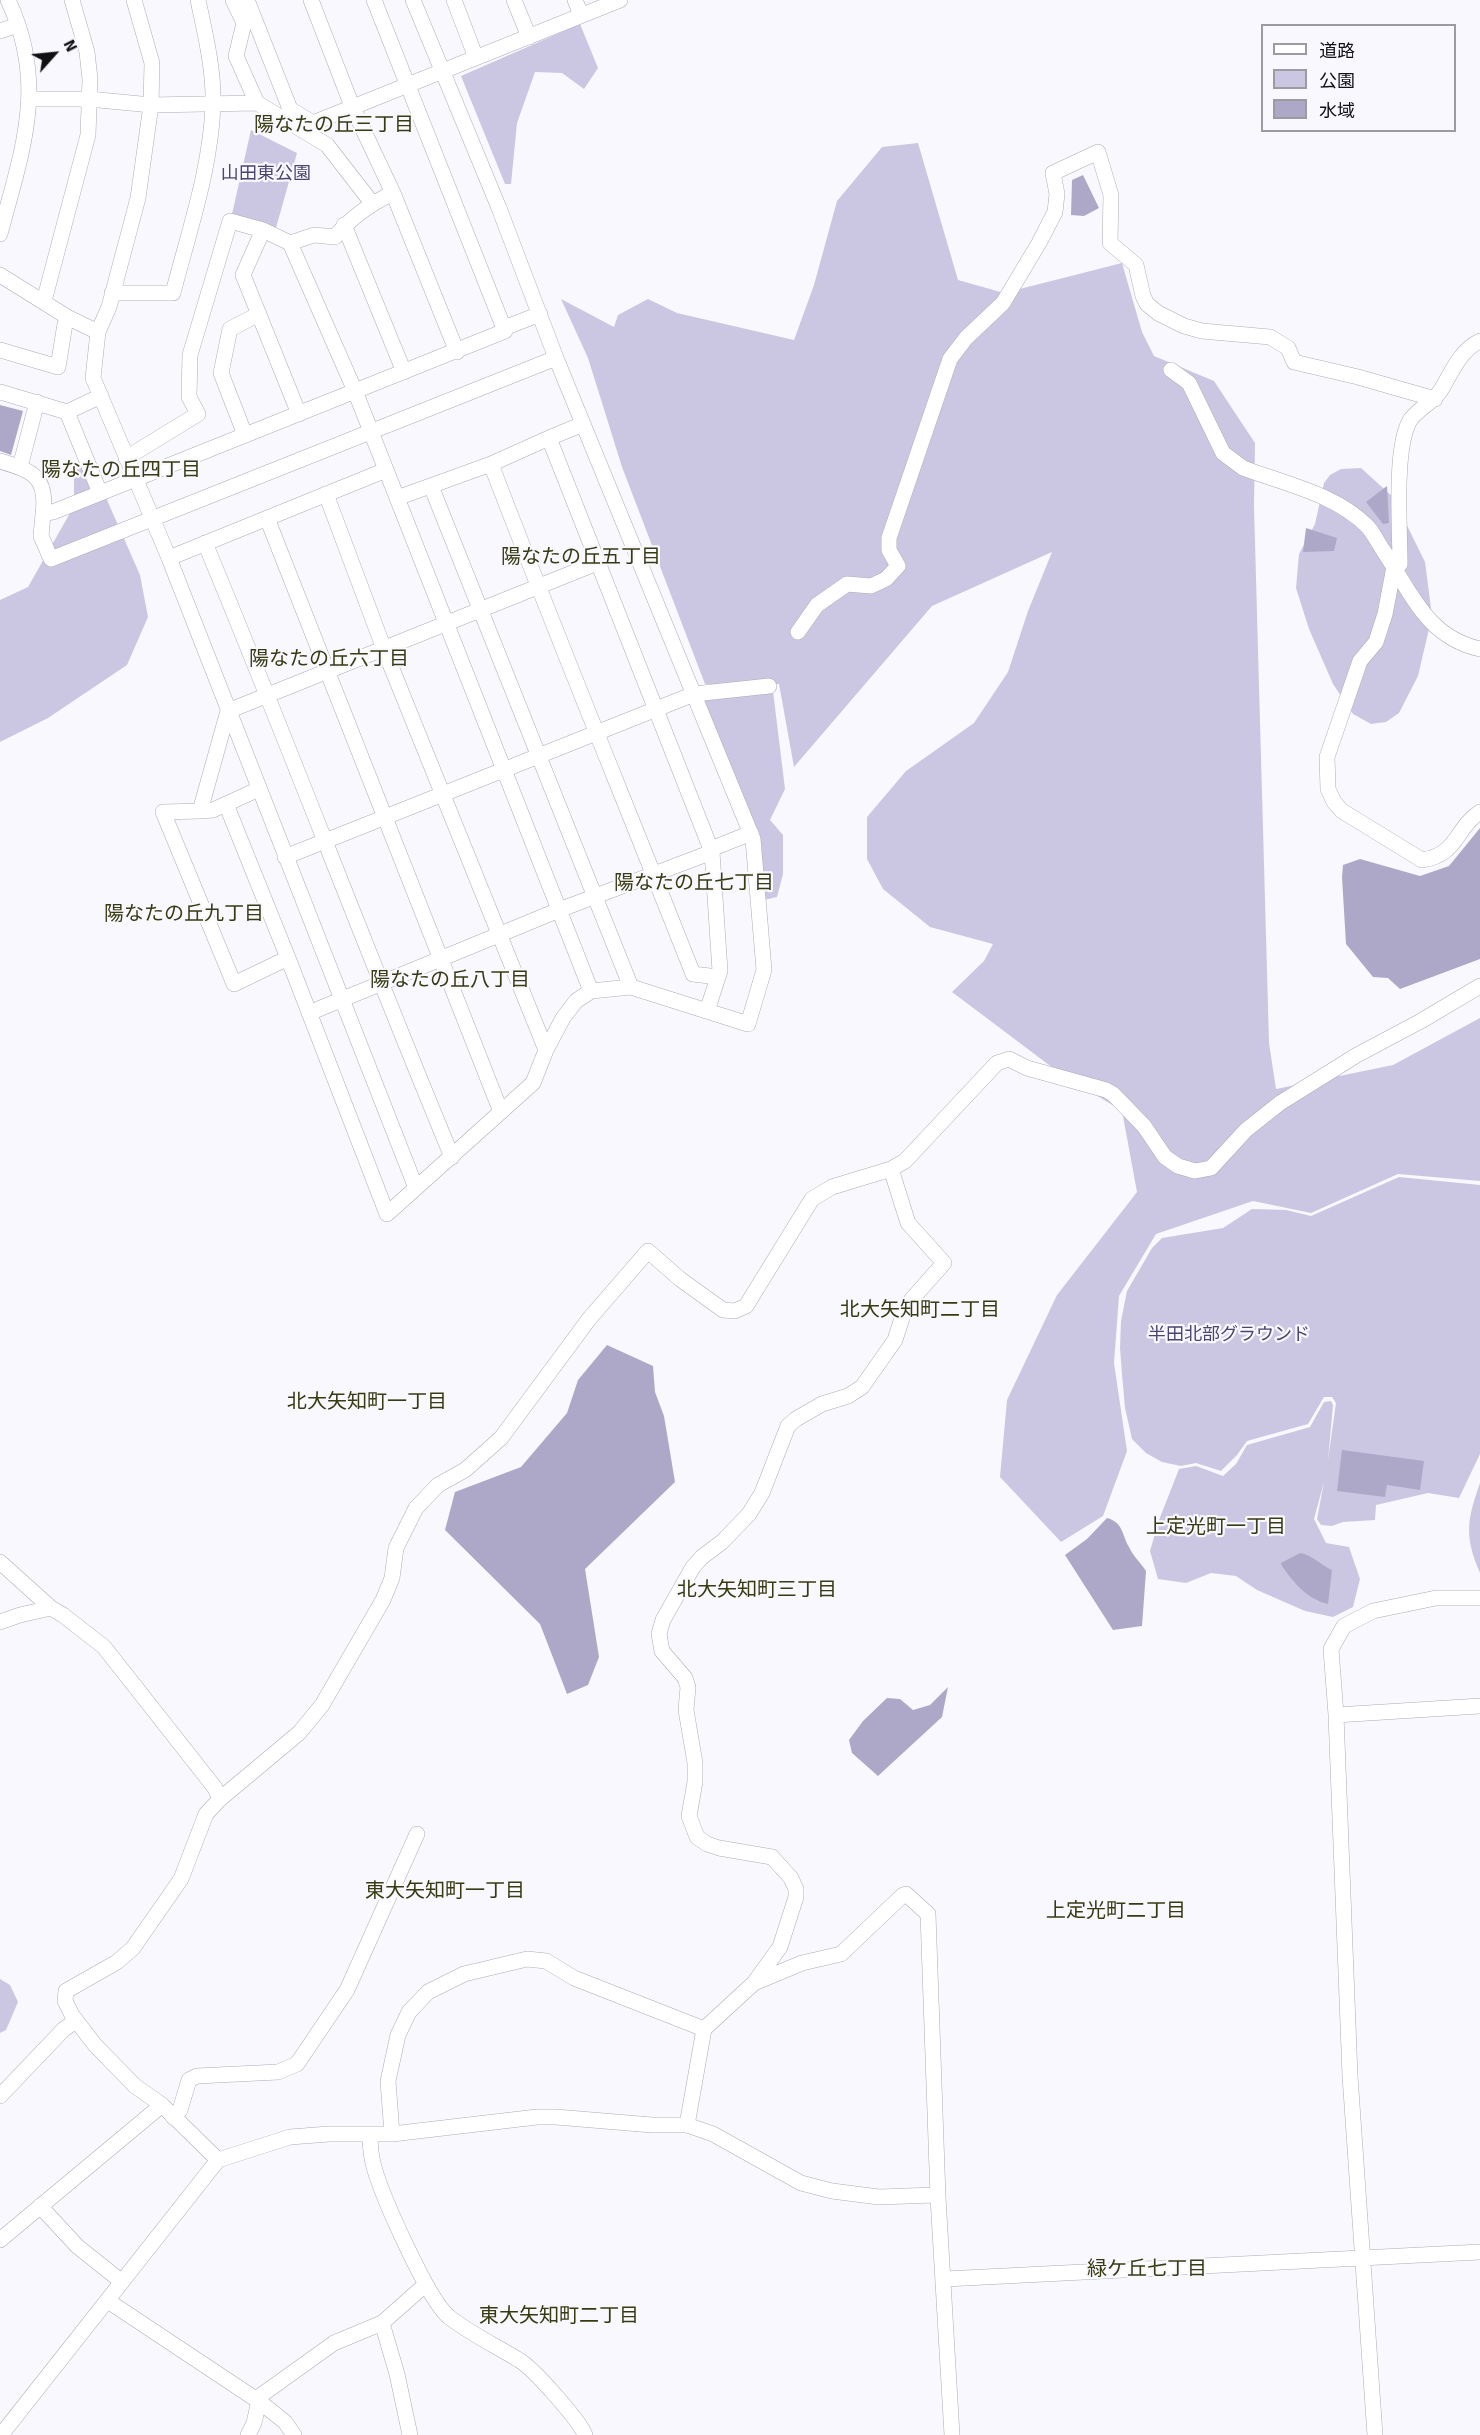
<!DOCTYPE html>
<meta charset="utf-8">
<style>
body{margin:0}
#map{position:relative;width:1480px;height:2435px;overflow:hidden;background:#f8f8fe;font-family:Signika,"Noto Sans JP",sans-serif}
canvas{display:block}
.legend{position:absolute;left:1261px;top:24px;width:195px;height:108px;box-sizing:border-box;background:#f8f8fe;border:2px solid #9c9ca0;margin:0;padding:8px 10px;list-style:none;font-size:18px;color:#111114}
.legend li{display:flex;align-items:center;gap:12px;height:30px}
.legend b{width:30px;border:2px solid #9c9ca0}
.north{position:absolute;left:24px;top:24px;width:60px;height:60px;-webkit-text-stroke:4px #f8f8fe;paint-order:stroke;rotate:63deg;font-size:16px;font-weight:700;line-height:24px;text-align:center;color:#111114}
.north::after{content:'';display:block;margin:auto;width:21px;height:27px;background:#111114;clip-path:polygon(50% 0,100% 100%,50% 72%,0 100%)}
</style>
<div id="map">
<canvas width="1480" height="2435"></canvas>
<ul class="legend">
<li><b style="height:8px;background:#fff"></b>道路</li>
<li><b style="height:16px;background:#cbc7e3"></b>公園</li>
<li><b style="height:16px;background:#ada8c7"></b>水域</li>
</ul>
<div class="north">N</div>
</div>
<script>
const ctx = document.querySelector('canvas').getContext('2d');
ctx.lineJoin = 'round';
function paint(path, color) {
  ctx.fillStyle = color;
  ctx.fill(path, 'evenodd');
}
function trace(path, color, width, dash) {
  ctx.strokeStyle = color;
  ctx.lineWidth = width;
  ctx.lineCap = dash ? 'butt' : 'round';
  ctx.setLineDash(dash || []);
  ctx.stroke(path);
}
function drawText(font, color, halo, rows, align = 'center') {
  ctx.font = font + ' Signika,"Noto Sans JP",sans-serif';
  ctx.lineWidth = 4.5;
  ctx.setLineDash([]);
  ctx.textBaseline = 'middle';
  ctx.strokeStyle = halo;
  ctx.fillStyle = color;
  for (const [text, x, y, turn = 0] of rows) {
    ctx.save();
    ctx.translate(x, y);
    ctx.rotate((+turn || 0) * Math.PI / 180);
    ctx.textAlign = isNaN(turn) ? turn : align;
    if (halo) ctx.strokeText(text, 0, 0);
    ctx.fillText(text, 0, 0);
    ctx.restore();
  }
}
const green = new Path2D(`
 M580,24l18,44 -14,21 -22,-16 -27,-1 -18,51 -6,61h-6l-44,-108z
 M251,130l46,23 -21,75 -44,-14z
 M918,143l40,137 46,13 118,-30 20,69 12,24 60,25 41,62 -1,63 15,537 7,46 117,-24 87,-47v163l-82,-7 -87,39 -58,-12 -97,33 -37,62 -5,67 13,88 -24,65 -42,26 -61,-65 7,-77 50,-105 80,-103 -15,-81 -65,-40 -105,-79 32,-31 9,-17 -63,-17 -47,-38 -16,-30v-42l39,-46 68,-48 34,-51 20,-61 24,-59 -120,54 -138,161 -15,-83h-74l-83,-217 -34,-109 -27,-59 53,28 4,-12 30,-16 29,14 117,27 20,-55 23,-84 45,-54z
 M89,459l51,116 8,42 -21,48 -79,53 -48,24v-142l28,-13 46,-81v-42z
 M1361,468l32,29 32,65 7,54 -14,60 -19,37 -13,9 -15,2 -18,-10 -20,-30 -24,-55 -13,-41 3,-34 16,-30 9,-41 6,-8 11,-6z
 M773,691l12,98 -15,31 13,15v39l-6,23 -13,3 -60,-198 3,-5z
 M1399,1177l81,8v269l-21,44 -31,-5 -52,12 -1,15 -32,2 -11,4 -11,-1 -4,-6 7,-37 -10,37 12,24 23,4 11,32 -7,28 -20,10 -28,-6 -48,-21 -21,-14 -25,-3 -25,10 -28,-4 -8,-28 9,-31 20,-51 17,-3 27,10 13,-12 11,-19 63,-18 14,-25 7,-1 2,4 -5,55 8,-57 -4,-6h-8l-16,27 -61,17 -10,14 -16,16 -25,-8 -15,3 -19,-4 -16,-9 -14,-14 -7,-31 -3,-34 -2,-26 1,-27 6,-30 25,-43 10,-10 61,-10 29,-19 34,1 25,6z
 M1480,1483v90c-16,-37 -13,-53 0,-90z
 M0,1979l10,6 8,17 -12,28 -6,3z`);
const water = new Path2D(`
 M1083,175l16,33 -15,8 -13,-1 1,-35z
 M0,405l23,6 -12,44 -11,-4z
 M1387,486l2,37 -6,1 -17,-22z
 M1306,528l31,10 -3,13 -31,1z
 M1480,828v131l-80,30 -12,-11 -15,-1 -27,-33 -4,-67 1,-12 17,-6 60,17 29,-10z
 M607,1345l46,21 2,26 9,24 11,66 -90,87 14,88 -11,28 -21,9 -27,-70 -95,-94 10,-38 66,-25 46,-54 11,-33z
 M1342,1450l82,11 -4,29 -33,-5 -2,12 -48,-6z
 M1107,1518c16,4 15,17 22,29 4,9 12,16 17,24l-4,55 -29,4 -48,-75 22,-16z
 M1300,1553c12,2 21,12 32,17l-4,34c-21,-5 -34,-21 -46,-38l-1,-3z
 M948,1687l-6,30 -64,59 -26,-23 -3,-13 14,-19 24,-23 13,1 13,11 17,-5z`);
const minor = new Path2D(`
 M233,0l11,23 -8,33 21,47 70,42 45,58
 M247,0l43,109 23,14 307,-123
 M311,0l41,106 41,87 64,159
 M454,0l22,58
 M514,0l15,37
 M575,0l6,15
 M0,31l18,-6
 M30,99h59l62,6 106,-2
 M344,225l60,147
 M263,230l-20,45 56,139
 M0,234c22,-83 48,-150 8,-234
 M290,243l24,-8 21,2c16,-20 35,-33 58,-44
 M0,275l69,43 29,14 11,-25 29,-109 13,-93 1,-42 -18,-63
 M112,293h61c16,-62 38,-125 40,-189 1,-34 -8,-71 -15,-104
 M44,301l44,-166 2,-56 -3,-27 -15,-52
 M504,328l36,-14
 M98,332l-5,46 76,180 247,630 117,-105 13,-33 17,-32 13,-17 15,-10 40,-4 117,37 16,-54 -11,-131 -197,-481 -57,-150 -86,-208
 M1480,341c-20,9 -28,31 -39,49 -8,13 -26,20 -32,32 -15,30 -9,107 -9,142l-6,3 -9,47 -9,28 -16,19 -33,96 1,32 6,13 8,9 80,49c36,-5 33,-32 58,-48
 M0,350l58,17 7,-43 4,-6
 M1171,370l18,13 34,70 20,15c42,16 93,26 125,59 6,7 10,16 15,23 28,42 43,87 97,99
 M0,392l67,20 34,-16
 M67,412l33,81
 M245,435l-24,-62 9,-44 29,-15
 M549,438l34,-14
 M126,458l72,-44 -9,-17 1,-42 40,-134 33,9 27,13 65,148 236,600
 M0,461c32,10 48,15 43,53l10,-2 452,-181 -131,-331
 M491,464c65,171 135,340 202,510l25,3
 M20,467l17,-65
 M431,486l200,501
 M326,494l58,155 162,401
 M397,498l94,-34 58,-26 163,414 8,119 -13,40
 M43,514l-2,22 10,23 505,-201
 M267,518l234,594
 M205,543c85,204 162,410 247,614
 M169,558l217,-88
 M798,632l19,-27 30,-21 24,2 15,-7 12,-13 -9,-16v-12l61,-179 16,-21 37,-35 36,-60 16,-31 2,-18 -4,-21 45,-21 13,43 -1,48 26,22 7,31 4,8 11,9 26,13 18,5 68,6 18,11 6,14 64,15 77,22
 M226,804l62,154
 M200,811l13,-1 46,-21
 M711,849l40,-16
 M285,857l409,-163 75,-8
 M309,1013l250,-103 153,-58
 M416,1188l-29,26 -99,-256 -54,26 -71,-172 37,-1 28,-100 369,-148
 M0,1562l51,46 12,7 41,32 111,141 5,11
 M0,1622l20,-7 31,-7
 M1336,1715l144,-9
 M754,1983l48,-20 39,-9 62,-59 3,-1 22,20 10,283 14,238
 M0,2096l64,-67 12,-8
 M173,2117l7,-7 9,-30 8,-4 81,-4 19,-8 50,-74 70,-156
 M687,2125l17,-96 50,-46 26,-36 16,-50v-8l-5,-11 -19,-21 -53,-9 -12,-4 -10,-7 -8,-21 6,-34v-19l-9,-53 2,-23 -3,-9 -23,-27 -3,-17 4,-14 30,-53 9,-10 20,-15 27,-28 13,-21 26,-67 8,-7 26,-15 26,-8 14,-9 33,-47 8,-25 9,-16 32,-36 -36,-40 -17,-54
 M392,2134l-4,-53 10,-46 11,-23 19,-20 36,-18 63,-15 19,2 28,17 130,51
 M370,2135c0,11 1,21 4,32 8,29 54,133 75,150 22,17 47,29 70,43 14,8 61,61 66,75
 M218,2160l-56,-55 -27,-19 -40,-41 -23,-30 -7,-14 1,-10 51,-29 16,-14 48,-69 25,-65 14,-15 79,-66 23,-28 61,-105 9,-22 4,-30 20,-40 22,-23 27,-15 36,-32 88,-119 59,-68 32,28 43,31 12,1 11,-5 66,-107 20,-12 59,-18 14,-8 92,-98 12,-4 18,9 79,22 7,4 31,32 21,31 13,9 17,5 16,-3 35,-38 34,-27 77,-48 64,-34 59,-35
 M40,2206l37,40 45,36
 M0,2240l162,-135
 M943,2275l2,4 535,-27
 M108,2301l152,101 25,20 9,13
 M382,2323l15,51 13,61
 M1,2435l217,-275 72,-23 39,-3h63l145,-17h19l96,8h35l26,9 88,49 31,8 47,6 56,-2 3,2
 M248,2435l6,-12 6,-27 74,-53 48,-20 43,-38
 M1375,2435l-25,-359 -14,-361 -5,-66 13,-23 29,-15 63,-13h44`);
const parkNames = [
 ["山田東公園",266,174],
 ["半田北部グラウンド",1229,1335]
];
const neighbourhoodNames = [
 ["陽なたの丘三丁目",334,126],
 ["陽なたの丘四丁目",121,471],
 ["陽なたの丘五丁目",581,558],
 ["陽なたの丘六丁目",329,660],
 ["陽なたの丘七丁目",694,884],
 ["陽なたの丘九丁目",184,915],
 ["陽なたの丘八丁目",450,981],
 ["北大矢知町二丁目",920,1311],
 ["北大矢知町一丁目",367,1403],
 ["上定光町一丁目",1216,1528],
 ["北大矢知町三丁目",757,1591],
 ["東大矢知町一丁目",445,1892],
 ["上定光町二丁目",1116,1912],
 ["緑ケ丘七丁目",1147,2270],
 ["東大矢知町二丁目",559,2317]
];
paint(green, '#cbc7e3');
paint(water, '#ada8c7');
trace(minor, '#adacb6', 16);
trace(minor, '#fff', 15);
drawText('18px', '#4d4471', '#f8f8fe', parkNames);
drawText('20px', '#383a11', '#f8f8fe', neighbourhoodNames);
</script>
